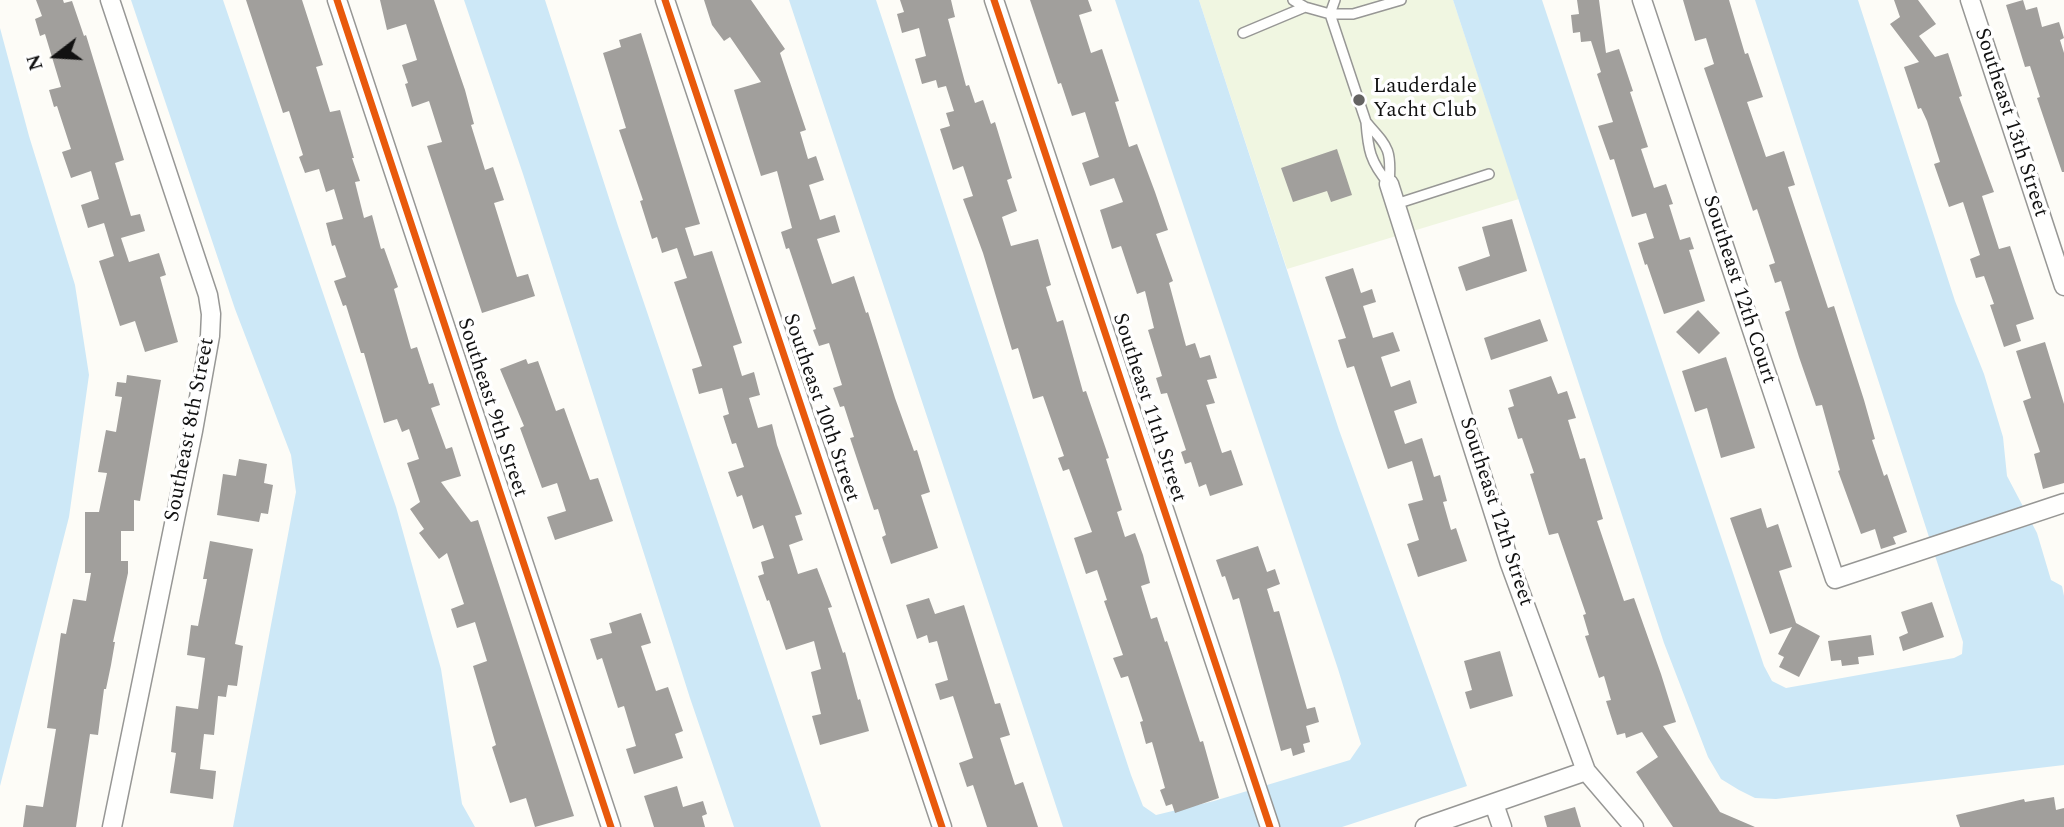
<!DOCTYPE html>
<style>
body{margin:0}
#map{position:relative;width:2064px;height:827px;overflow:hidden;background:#fdfcf7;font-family:Spectral,serif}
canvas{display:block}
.north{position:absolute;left:21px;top:21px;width:70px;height:70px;-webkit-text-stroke:5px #fff;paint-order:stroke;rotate:253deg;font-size:19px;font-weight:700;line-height:28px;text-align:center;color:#111}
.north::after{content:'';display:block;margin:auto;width:24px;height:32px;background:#111;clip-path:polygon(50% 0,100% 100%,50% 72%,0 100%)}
</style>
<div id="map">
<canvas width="2064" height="827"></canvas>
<div class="north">N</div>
</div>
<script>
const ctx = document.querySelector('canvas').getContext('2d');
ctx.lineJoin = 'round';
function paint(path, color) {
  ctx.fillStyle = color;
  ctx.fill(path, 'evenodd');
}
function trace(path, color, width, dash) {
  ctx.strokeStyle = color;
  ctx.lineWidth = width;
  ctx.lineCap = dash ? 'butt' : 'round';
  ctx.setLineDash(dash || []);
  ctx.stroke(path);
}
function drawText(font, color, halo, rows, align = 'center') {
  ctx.font = font + ' Spectral,serif';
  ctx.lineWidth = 7;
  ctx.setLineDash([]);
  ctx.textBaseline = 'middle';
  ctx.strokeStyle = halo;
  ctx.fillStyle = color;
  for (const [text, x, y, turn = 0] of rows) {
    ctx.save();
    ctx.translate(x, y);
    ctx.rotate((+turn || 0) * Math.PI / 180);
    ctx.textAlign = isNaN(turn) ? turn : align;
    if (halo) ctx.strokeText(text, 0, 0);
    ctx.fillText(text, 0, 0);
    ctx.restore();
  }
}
const pitch = new Path2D(`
 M1199,0h254l66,199 -232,70z`);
const water = new Path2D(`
 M131,0h92l173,507 45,162 21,135 13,23h-242l63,-335 -5,-37 -56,-146z
 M464,0h81l73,226 203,601h-87l-44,-129 -167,-524z
 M789,0h87l255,775 12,31 13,9 58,-14 136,-41 11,-16 -23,-75 -223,-669h84l140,430 128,356 -125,41h-279z
 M1453,0h89l222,666 8,15 14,7 168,-30 8,-4 1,-12 -208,-642h103l97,301 29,73 19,63 4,39 30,57 14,47 11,6 2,10v169l-288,34 -21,-1 -16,-8 -18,-11 -13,-22 -44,-114z
 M0,28l29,108 46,149 14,90 -20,142 -69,269z`);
const building = new Path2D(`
 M36,0h27l1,3 8,-2 12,35 2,-1 38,125 -9,3 16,53 9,-2 5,17 -24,7 8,24 30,-9 7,22 -6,2 18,65 -33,10 -10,-31 -15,5 -21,-65 15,-5 -10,-33 -16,5 -7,-23 18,-6 -8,-28 -20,7 -9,-26 9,-3 -14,-43 -3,1 -5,-17 12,-3 -16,-53 -5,2 -5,-17 7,-3z
 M246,0h56l21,65 -7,2 14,45 10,-2 14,48h-2l8,23 -5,1 9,36 8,-3 9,34 3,-1 14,39 -4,2 17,60 6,-2 12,37 4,-1 7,22 -9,3 15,41 6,-2 9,29 -20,6 30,40 7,-2 96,296 -39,11 -9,-29 -16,5 -18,-56 4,-2 -23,-79 14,-5 -12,-39 -18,6 -6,-19 13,-5 -17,-51 -8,6 -20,-26 5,-4 -14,-20 10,-7 -13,-39 12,-4 -10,-30 -7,3 -5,-13 -13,4 -20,-70h-3l-15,-48 -3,1 -9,-25 12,-4 -11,-32 -3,1 -6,-23 17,-4 -9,-30 -8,3 -7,-23 -14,4 -6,-16 4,-2 -14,-44 -6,2z
 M380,0h54l31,90 9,34 -3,1 14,45 8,-3 11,33 -10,3 23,74 11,-3 7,22 -53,17 -55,-167 15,-4 -13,-41 -17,6 -7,-23 3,-1 -6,-18 15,-5 -11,-36 -19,6z
 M704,0h47l34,49 -5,4 26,77 -6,2 8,27 8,-3 8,24 -15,5 11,35 15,-5 5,17 -23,7 15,45 22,-8 12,37 2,-1 27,86 19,53 3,-1 13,42 -9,3 17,53 -47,16 -9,-27 4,-2 -8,-26 -4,1 -24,-72 4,-1 -10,-31 -4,1 -7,-19 9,-3 -13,-42 -10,3 -6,-16 3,-1 -27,-81 -3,1 -5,-17 11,-4 -15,-57 -16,5 -27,-86 27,-8 -31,-45 -6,4 -12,-16z
 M900,0h51l4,17 -7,2 18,67 3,-1 6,18 8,-3 8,24 4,-2 17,56 -5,2 10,31 -15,6 9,29 27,-7 13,46 -5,2 11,35 6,-2 20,72 3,-1 23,67 -3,1 16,51 -5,2 8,25 10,-4 8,22 7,28 -9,3 10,33 6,-2 8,25 2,-1 33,101 3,-1 16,57 -44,15 -3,-9 -6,2 -6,-16 5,-2 -13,-46 -6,2 -6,-22 3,-1 -15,-45 -7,2 -8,-20 10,-3 -19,-54 3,-1 -10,-30 -11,4 -12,-36 18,-6 -23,-63 -6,2 -5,-13 6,-2 -21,-60 -10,3 -15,-51 -6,2 -29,-97 -20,-54 10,-3 -10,-30 -10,4 -13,-41 10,-3 -4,-13 8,-2 -8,-25 -8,2 -2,-8 -14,4 -7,-25 11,-3 -7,-28 -17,5 -5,-19 7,-2z
 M1030,0h58l4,11 -13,4 12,38 11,-4 17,52 -4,1 14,45 8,-3 18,48 13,38 -12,4 17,47 -4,2 17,63 9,-3 5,15 10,-3 7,23 -10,2 8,23 -9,2 16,48 9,-3 12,35 -33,11 -4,-12 -7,3 -8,-25 -6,2 -4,-12 5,-2 -19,-57 -6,1 -5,-16 6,-2 -14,-46 6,-2 -9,-37 -8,3 -16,-48 -9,3 -12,-39 23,-8 -9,-24 -24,8 -8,-23 17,-6 -14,-45 -13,4 -11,-33 -3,1z
 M1577,0h22l7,53 13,-4 14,42 -3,1 18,55 -7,2 13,39 12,-4 7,20 -4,1 11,35 10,-3 4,12 -5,1 16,51 -41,13 -17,-50 -2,1 -7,-22 16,-5 -8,-25 -14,4 -18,-58 -4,1 -12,-34 15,-4 -16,-48 4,-2 -10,-31 -10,1 -1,-10 -7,1 -2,-18 8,-1z
 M1683,0h46l16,54 3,-1 15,44 -16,5 19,55 18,-6 11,34 -7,2 40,121 6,-2 30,94 11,39 -3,1 12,36 3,-2 20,58 -14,5 3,7 -15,5 -6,-20 -14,5 -23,-63 2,-1 -18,-65 -6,1 -17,-49 -14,-45 5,-2 -9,-29 -6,2 -6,-18 6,-2 -18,-54 -4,2 -49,-143 10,-4 -8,-26 -11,3z
 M1894,0h24l18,24 -17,12 16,21 13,-4 14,43 -3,1 35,95 -12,4 17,53 11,-3 24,73 -18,6 5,16 -17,6 -14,-42 4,-1 -10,-28 -8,2 -6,-19 10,-4 -17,-53 -14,5 -15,-43 6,-2 -13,-41 -6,-13 -3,1 -14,-42 15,-5 -29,-38 10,-7z
 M2023,0l3,10 11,-3 5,20 17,-5 5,16 -4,2 4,13v119h-2l-25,-74 3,-1 -10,-31 -5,1 -19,-62z
 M641,33l59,191 -15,4 9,28 18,-5 30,92 -9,3 9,30 12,-4 6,23 -11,3 9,30 14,-4 5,21 25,69 -7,2 8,24 -14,5 9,29 19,-6 15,39 -4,1 15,45 2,-1 13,48 2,-1 9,32 -49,14 -8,-29 9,-2 -10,-42 10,-3 -7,-28 -28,9 -17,-50 -2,1 -9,-25 6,-2 -3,-12 13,-4 -11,-33 -10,4 -11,-34 -5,2 -9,-25 16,-5 -8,-24 -4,1 -9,-28 6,-2 -7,-26 -23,6 -7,-25 10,-3 -28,-84 13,-4 -10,-30 -15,5 -5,-16 -5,2 -12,-38 3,-1 -24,-70 7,-2 -23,-75 18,-6 -2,-7z
 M1337,149l15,46 -21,7 -4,-11 -34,11 -12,-34z
 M1512,219l15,52 -61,20 -8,-24 32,-11 -8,-29z
 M1353,268l8,25 11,-4 4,13 -13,4 10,32 20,-6 7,19 -19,6 10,30 19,-7 7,23 -23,8 11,33 17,-6 12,39 6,-2 7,26 -4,1 8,28 5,-2 11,33 -49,16 -11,-33 12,-4 -11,-36 15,-4 -11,-39 -24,8 -34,-103 -7,2 -9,-28 8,-2 -21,-61z
 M1698,310l22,23 -21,21 -23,-22z
 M1540,319l8,22 -57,19 -7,-22z
 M2045,342l19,62v79l-21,6 -9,-35 6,-2 -17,-51 8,-3 -15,-47z
 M1726,357l29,91 -34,10 -14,-50 -12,4 -13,-41z
 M526,359l2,5 10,-3 18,50 8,-3 26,72 8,-2 15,43 -58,19 -8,-23 19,-6 -9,-28 -15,5 -22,-60 4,-2 -24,-57z
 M127,375l34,5 -21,121 -6,-1v31h-13v30h7v12l-15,69h2l-4,23 -5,24h-2l-6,46 -8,-1 -14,93h-53l3,-22 17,2 13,-78 -9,-1 14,-95 5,1 7,-35 13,2 5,-28h-6v-61h14l8,-39 -9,-1 8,-42 10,2 6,-35 -7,-1 2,-14 9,1z
 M1551,376l7,18 9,-3 9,27 -8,2 12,39 5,-1 18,61 -6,2 27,80 10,-3 27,76 15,48 -13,4 57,86 35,15h-82l-37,-55 22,-15 -16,-25 -16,6 -1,-5 -8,2 -11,-34 5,-1 -7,-24 -5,2 -14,-42 4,-1 -6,-20 3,-1 -28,-81 -9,2 -19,-61 4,-1 -12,-35 -4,1 -10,-31 6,-2 -5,-16z
 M239,459l28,5 -3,19 9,2 -5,29 -7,-1 -2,9 -42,-7 6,-41 13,2z
 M1761,508l6,20 11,-4 14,43 -13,4 17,52 24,13 -21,41 -20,-10 5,-10 -6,-3 14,-27 -22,7 -40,-116z
 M210,541l43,8 -18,95 8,2 -6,40 -9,-1 -2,12 -8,-1 -4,39 -10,-1 -4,35 16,2 -3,28 -43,-6 6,-40 -5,-1 5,-46 22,3 7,-51 -18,-3 4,-30 7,1 9,-47h-4z
 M1258,546l9,26 8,-3 5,15 -13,5 7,23 5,-1 28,98 8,-2 4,15 -13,4 4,16 -7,2 2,8 -12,4 -2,-8 -10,3 -42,-153 -6,2 -8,-24 -3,1 -6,-17z
 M929,598l6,16 29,-9 31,99 5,-1 10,32 -10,3 15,47 8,-3 15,45h-51l-14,-42 -6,2 -8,-24 14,-5 -20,-62 -13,4 -5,-16 13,-4 -11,-39 -8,2 -2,-8 -10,4 -11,-34z
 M1932,602l12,35 -41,14 -4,-14 9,-4 -7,-21z
 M641,613l10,30 -10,3 15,45 12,-4 15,44 -8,3 8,24 -49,16 -8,-25 10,-3 -12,-40 -6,2 -16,-50 -5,2 -7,-21 22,-6 -3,-10z
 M1871,635l3,20 -16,2 1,7 -17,2 -1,-6 -10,1 -3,-20z
 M1500,651l13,45 -43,13 -5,-17 7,-2 -8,-29z
 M677,786l6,21 20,-6 4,13 -5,2 3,11h-51l-10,-31z
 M2054,797l2,13 8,-2v19h-104l-4,-12 68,-16 1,3z
 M1575,807l6,20h-34l-3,-11z`);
const service = new Path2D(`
 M1293,0l12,7 25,7 5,-14
 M1243,33l62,-26
 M1366,122l-36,-108h23l48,-14
 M1366,122c22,25 26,27 23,62 -19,-22 -21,-35 -23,-62z
 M1396,204l93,-30`);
const minor = new Path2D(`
 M110,0l98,295 3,19 -1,22 -17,95 -81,396
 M337,0l274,827
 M665,0l277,827
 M994,0l276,827
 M1642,0l193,579 229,-76
 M1970,0l94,286
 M1389,184l121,380 76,207 48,56
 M1494,804l8,23
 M1425,827l161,-56`);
const cycleway = new Path2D(`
 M337,0l274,827
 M665,0l277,827
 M994,0l276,827`);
const markers = [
 [1359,100,7,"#646362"]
];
const poiNames = [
 ["Lauderdale",1373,88],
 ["Yacht Club",1373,112]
];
const streetNames = [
 ["Southeast 13th Street",2010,123,72],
 ["Southeast 12th Court",1738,290,72],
 ["Southeast 9th Street",491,408,72],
 ["Southeast 10th Street",820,408,71],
 ["Southeast 11th Street",1148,408,72],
 ["Southeast 8th Street",191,430,-79],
 ["Southeast 12th Street",1495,512,72]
];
paint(pitch, '#f0f6e1');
paint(water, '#cde8f7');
paint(building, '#a19f9c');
trace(service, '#979795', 12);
trace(minor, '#979795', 21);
trace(service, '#fffffe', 9);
trace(minor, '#fffffe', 18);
trace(cycleway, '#e8590c', 7);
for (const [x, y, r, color] of markers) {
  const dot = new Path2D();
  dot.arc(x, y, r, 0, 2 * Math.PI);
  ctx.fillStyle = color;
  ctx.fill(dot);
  trace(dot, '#fff', 2.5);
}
drawText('21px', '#111', '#fff', poiNames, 'left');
drawText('21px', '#111', '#fff', streetNames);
</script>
